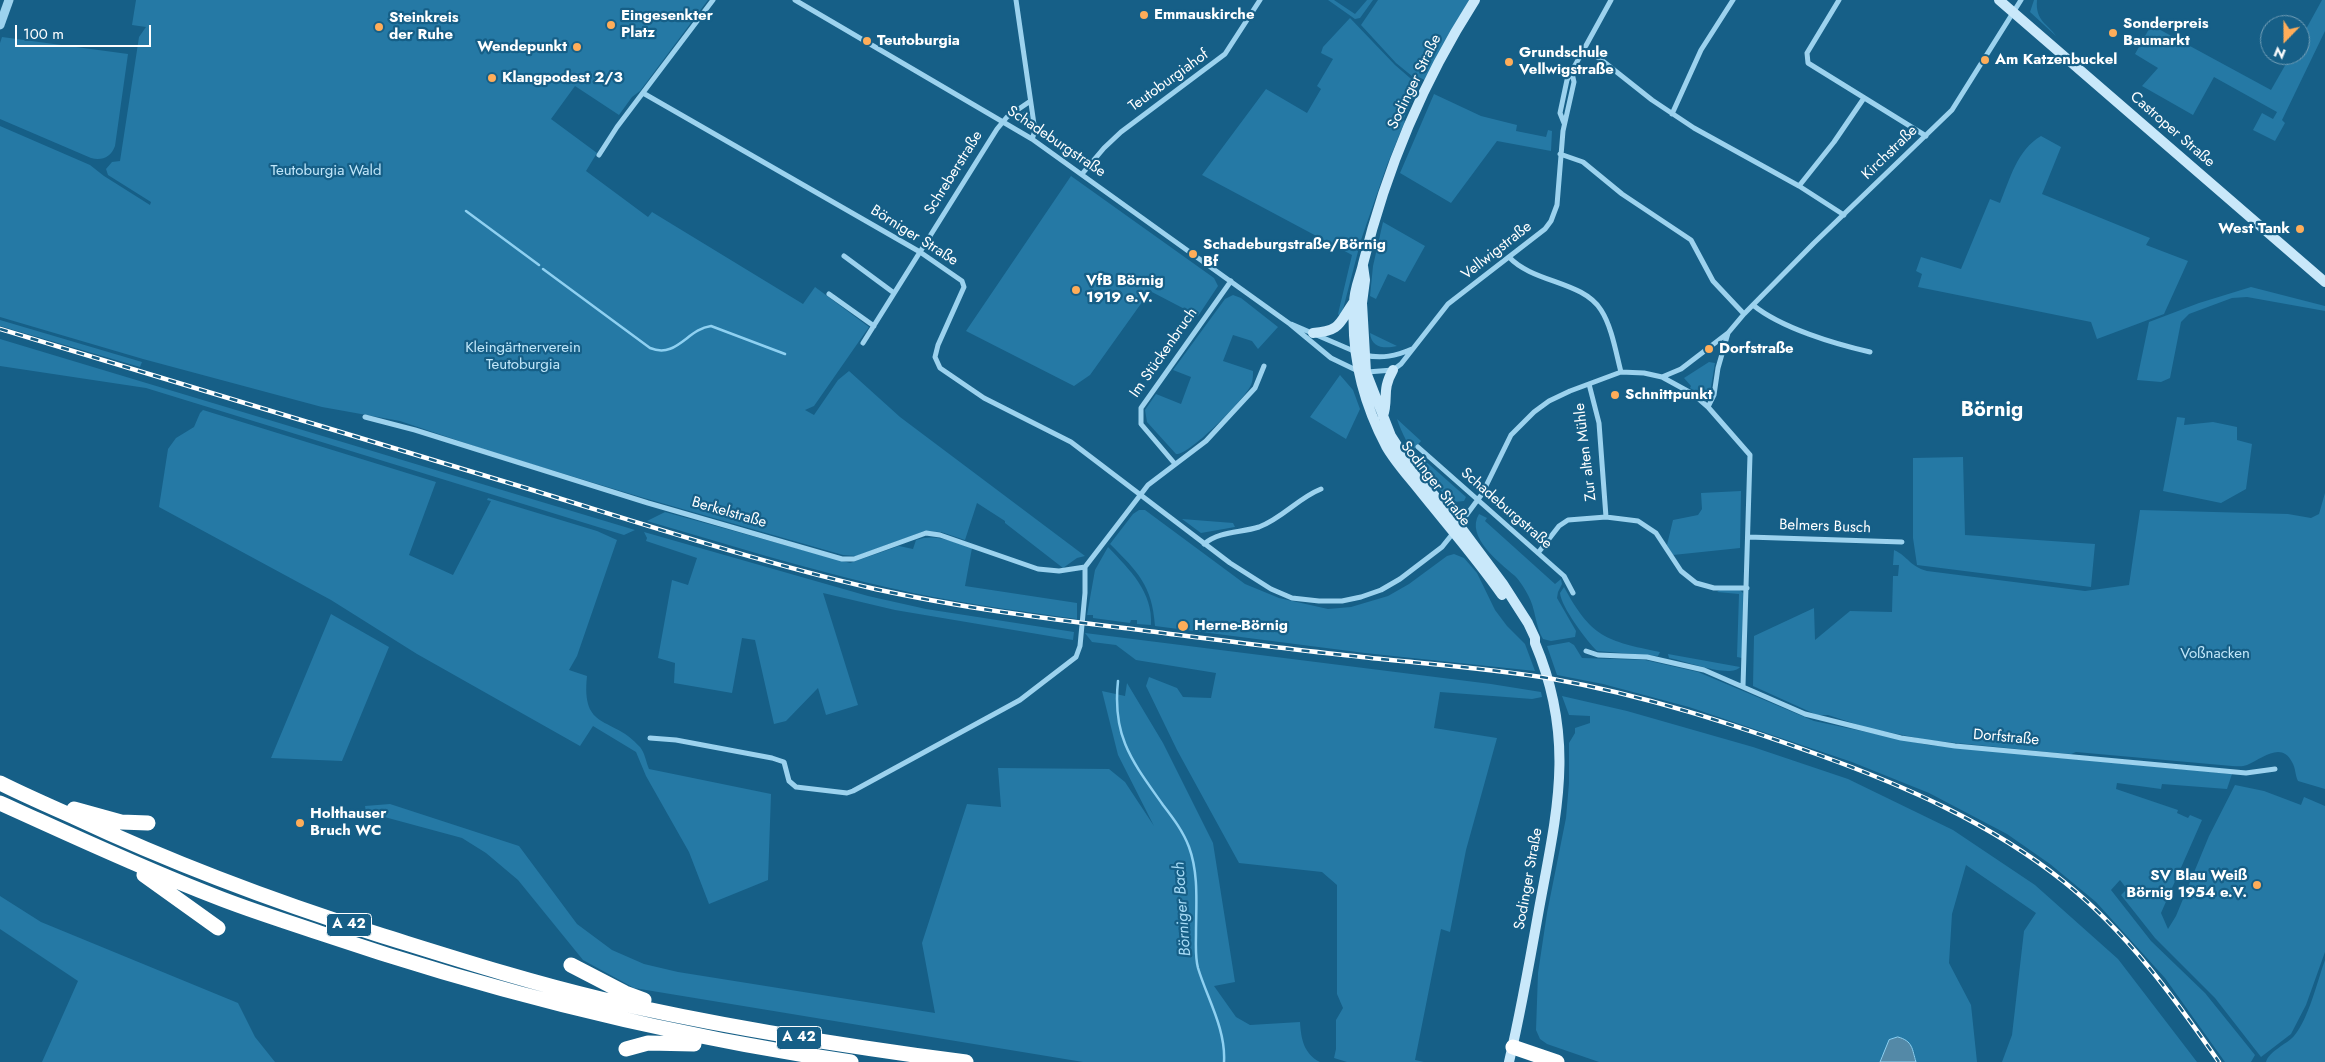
<!DOCTYPE html>
<meta charset="utf-8">
<style>
body{margin:0}
#map{position:relative;width:2325px;height:1062px;overflow:hidden;background:#165f87;font-family:Jost,sans-serif}
canvas{display:block}
.north{position:absolute;left:2260px;top:15px;width:50px;height:50px;box-sizing:border-box;background:#165f87;border:1px solid #739fb7;border-radius:50%;rotate:202deg;font-size:14px;font-weight:700;line-height:20px;text-align:center;color:#fff}
.north::after{content:'';display:block;margin:auto;width:18px;height:22px;background:#ffad59;clip-path:polygon(50% 0,100% 100%,50% 72%,0 100%)}
.scale{position:absolute;left:15px;top:25px;width:136px;height:22px;box-sizing:border-box;border:2px solid #fff;border-top:0;padding-left:6px;font-size:15px;line-height:18px;white-space:nowrap;color:#fff;-webkit-text-stroke:4px #165f87;paint-order:stroke}
</style>
<div id="map">
<canvas width="2325" height="1062"></canvas>
<div class="north">N</div>
<div class="scale">100 m</div>
</div>
<script>
const ctx = document.querySelector('canvas').getContext('2d');
ctx.lineJoin = 'round';
function paint(path, color) {
  ctx.fillStyle = color;
  ctx.fill(path, 'evenodd');
}
function trace(path, color, width, dash) {
  ctx.strokeStyle = color;
  ctx.lineWidth = width;
  ctx.lineCap = dash ? 'butt' : 'round';
  ctx.setLineDash(dash || []);
  ctx.stroke(path);
}
function drawText(font, color, halo, rows, align = 'center') {
  ctx.font = font + ' Jost,sans-serif';
  ctx.lineWidth = 4.5;
  ctx.setLineDash([]);
  ctx.textBaseline = 'middle';
  ctx.strokeStyle = halo;
  ctx.fillStyle = color;
  for (const [text, x, y, turn = 0] of rows) {
    ctx.save();
    ctx.translate(x, y);
    ctx.rotate((+turn || 0) * Math.PI / 180);
    ctx.textAlign = isNaN(turn) ? turn : align;
    if (halo) ctx.strokeText(text, 0, 0);
    ctx.fillText(text, 0, 0);
    ctx.restore();
  }
}
const green = new Path2D(`
 M136,0h572l-68,91 -8,6 -13,18 -44,-29 -24,33 46,34 -11,18 62,46 4,-5 151,92 12,-17 54,40 -55,79 -9,4 9,5 24,-35 11,-9 51,46 185,139 -8,2 -14,10 -58,-45v-2l-28,-18 -12,37 -24,-8 -16,-1 -69,25 -13,-1 -199,-57 -149,-45 -95,-32 -78,-14 -179,-48 -143,-42v-191l90,39 14,11 46,29 1,-3 -43,-27 -2,-6 6,-7 8,-1 19,-124 7,-10 -14,-2z
 M1328,0h6l21,14 12,-14h6l-13,18 -5,1z
 M1378,0h91l-44,80 -5,-2 -2,3 -22,-18 -35,-38z
 M2034,0h3c-2,21 11,24 19,36l-26,-24z
 M2322,0h3v31l-43,89 3,3 -10,18 -22,-11 9,-17 11,6 4,-7 -63,-35 -21,38 -51,-29 16,-18 -23,-14 14,-25 -8,-7 1,-2 129,70 20,-35h9v-15z
 M1350,18l45,47 22,19 1,4 -15,32 2,1 -18,44 -26,75 -20,77 -3,-3 14,-59 -150,-80 64,-86 41,24 14,-24 -4,-3 16,-27 -12,-6 2,-6z
 M2,37l126,17 -13,92c-4,11 -13,15 -24,12l-91,-39v-76z
 M1434,94l47,22 36,9 -1,6 30,6 2,-7 4,1 -1,20 -54,-10 -46,62 -51,-30z
 M1025,111l4,2 3,15 -15,-12z
 M2041,136l20,11 -19,47 108,44 -4,7 42,16 -24,53 -67,25 -6,-17 -173,-35 4,-13 -6,-3 5,-14 40,12 29,-70 10,4c10,-24 17,-53 41,-67z
 M1071,176l143,102 4,8 -20,30 -48,-25 -60,84 -16,11 -108,-55z
 M1383,222l42,24 -20,36 -17,-8 -12,25 -6,-3 3,-30z
 M2251,287l74,19v5l-78,-14 -15,1 -43,16 -8,8 -11,56 -9,4 -24,-2 12,-58 50,-19z
 M1233,295l8,3 37,29 -20,22 -6,-8 -19,-6 -10,26 30,10c0,5 0,11 -3,16 -7,13 -61,69 -74,67l-29,-32 -2,-12 11,-16 25,10 10,-27 -18,-7 52,-71z
 M0,320l142,42 -2,5 -140,-41z
 M1370,333l27,13c-12,3 -26,2 -27,-13z
 M0,339l635,191 -11,5 -478,-147 -146,-22z
 M1709,362l6,1 -5,30 -6,4 -14,-9 1,-2 -7,-8z
 M1340,375l13,15 7,19 -14,30 -36,-22z
 M203,410l233,72 -27,73 44,20 38,-74 -4,-1 1,-2 109,33 20,9 -40,116 -8,14 18,6c-6,56 25,39 53,71 5,6 6,15 9,22l122,25 -3,86 -59,24 -20,-52 -43,-76 -10,-24 -43,-26 -13,20 -163,-92 -86,-54 -172,-93 9,-58 8,-11 18,-11 6,-14z
 M2177,417l8,1 -1,7 29,-3 24,5v13l15,4 -6,45 -25,14 -58,-12z
 M1397,419l24,22 -8,9 53,47 -2,4 -10,1c-22,-14 -49,-58 -57,-83z
 M1963,457l2,78 130,9 -4,43 -174,-22 -4,-27v-80z
 M1741,491l-1,57 -67,7 -6,-10 6,-25 25,-5 4,-6 -1,-16z
 M2325,493v296l-27,-8c-3,-6 -2,-12 -6,-19 -11,-21 -30,-3 -45,3 -5,2 -10,1 -15,1l-156,-14 -5,2 -24,-2 -120,-12 -59,-12 -40,-13h-11l-64,-29 1,-50 60,-28 1,32 35,-29 42,1 1,-36h5l1,-11h-6l1,-15c15,7 15,16 33,21l158,20 44,-6 11,-75 148,4 23,4 8,-4z
 M1139,510h6l100,74 34,14 49,11 23,-2 37,-11 21,-12 38,-28 7,-2 10,4 13,15 18,37 12,16 18,18 10,27 -170,-18 -210,-27c-3,-41 -17,-54 -45,-82l23,-30z
 M665,512l185,51 49,-17 14,3 3,-9c20,-7 37,2 56,8l-7,38 112,17v16c-64,-9 -128,-17 -191,-32 -81,-18 -159,-43 -239,-66z
 M1479,514l8,4 -2,3 70,63 6,-5 1,5 -4,8 -1,6 19,33 -1,6 -24,4 -8,-2c-8,-13 -7,-30 -15,-44 -3,-6 -8,-14 -13,-19 -15,-13 -50,-39 -36,-62z
 M1182,519l51,4 2,4 -34,6z
 M644,532l224,64 58,13 148,23 -1,8 -178,-30 -72,-17 35,112 -32,10 -8,-27 -32,33 -12,3 -19,-84 -13,-2 -10,55 -58,-10 1,-20 -17,-5 14,-78 16,5 9,-27 -51,-17 1,-3z
 M1108,547c22,23 45,45 43,78l-14,-1v-4h-6l-1,3 -37,-5v-3h-6l8,-45z
 M1564,587c27,50 42,54 96,65l-2,4 -61,-5c-10,-10 -36,-44 -37,-58z
 M1720,590h20l3,3 -1,65 -5,-1 2,-63 -22,-2z
 M331,614l58,33 -47,114 -71,-3z
 M1085,633l406,51 50,8 1,5 -10,2 -92,-7 -6,36 63,10 -31,112 -16,82 -9,-3 -26,131 9,2h-77l-13,-4 2,-9v-29l7,-12 -6,-14v-109l-15,-13 -83,-9 -62,-113 -31,-64 3,-9 28,11 6,9 28,1 5,-25 -80,-13 -20,-15 -24,-3z
 M1569,642l5,3 8,13 63,2 53,12 116,49 114,24 304,29 -5,15 -65,-5 -1,5 -44,-6 -1,6 62,21 -1,3 11,5 2,-3 12,5 -41,93 7,16 8,-13 33,-80 26,-51 29,6 37,14 3,-8 21,9v146l-19,53 -15,29 -30,23 -46,-59 -60,-60 -34,-43 6,-6 -7,-9 -9,10 40,51 54,52 50,62 -4,7h-26l-60,-84 -69,-76 -46,-38 -43,-30 -78,-41 -77,-31 -163,-55 -86,-23 -46,-9 -10,-29z
 M1668,654l72,13c-9,12 -57,-7 -71,-9z
 M1127,683l36,60 50,100 22,139 -21,4 22,31 14,8 50,-3c1,17 4,32 20,40h-237l-449,-74 -51,-28 -65,-80 -32,-27 -24,-15 -96,-26 -1,-6 25,-2 129,42 58,78 35,26 32,14 34,8 257,41 -13,-70 45,-139 34,3 -3,-39 111,1 16,13 29,44 -36,-71 -16,-64 23,5z
 M1562,696l65,15 126,36 95,32 105,51 82,55 83,74 79,103h-195l10,-27 12,-104 12,-18 -70,-48 -14,49 -3,49 22,42 6,57h-61l-2,-11 -32,4 -2,7h-281l-52,-18 -7,-5 -4,-9 2,-57 9,-60 19,-95 3,-35v-40l6,-10v-5l15,-5v-7l-21,-1z
 M0,896l41,26 197,81 17,34 20,25h-233l36,-81 -78,-52z
 M2325,960v102h-59c3,-11 21,-18 28,-26 15,-18 23,-54 31,-76z`);
const water = new Path2D(`
 M1898,1037c15,4 14,12 18,25h-36l9,-22z`);
const stream = new Path2D(`
 M466,211l73,54
 M543,269l107,79c27,11 37,-19 61,-22l74,28
 M1118,681c-6,56 14,80 45,124 10,13 20,26 26,42 10,27 7,58 7,86 0,12 -1,24 2,35 9,30 28,61 26,94`);
const minor = new Path2D(`
 M795,0l237,139 258,185 41,34 27,13
 M1016,0l19,131 -3,8
 M1839,0l-32,53 1,10 118,73
 M1583,49l16,9 53,42 42,28 105,58 45,29
 M643,93l277,159 42,29 2,6 -26,58 -3,12 5,11 44,30 87,44 159,121 41,26 21,9 27,3h23l19,-4 20,-7 19,-11 42,-32 12,-15
 M1672,114l29,-64 32,-50
 M1564,123l-4,-10 7,-33 44,-80
 M1560,154l23,8 39,32 69,46 22,41 31,33
 M599,155l18,-28 96,-127
 M1082,174l22,-26 17,-16 104,-78 35,-54
 M1799,186l35,-44 30,-44
 M844,256l50,37
 M1509,257c24,26 74,24 92,53 11,17 15,43 20,62
 M829,294l45,32
 M1753,305c28,23 82,39 117,47
 M1291,324l65,28
 M863,343l134,-214 10,-12 22,-15
 M1364,355c18,4 32,1 48,-6
 M1367,372l26,-2 8,-6 47,-60 97,-75 6,-8 6,-16 6,-74 11,-49 -2,-9
 M1662,377l19,-8 47,-36 16,-19 70,-71 138,-133 69,-110
 M1589,384l10,39 7,94
 M1708,407l6,-12 4,-27 10,-35
 M365,417l50,13 233,73 194,56h12l72,-26 14,2 98,34 21,2 26,-4 63,-82 58,-44 49,-53 9,-22
 M1418,447l146,129 9,17
 M1175,464l-34,-40v-16l90,-127
 M1459,525l23,-31 29,-59 23,-23 15,-11 21,-10 51,-19 23,1 18,4 31,17 15,13 42,48 -7,231
 M1748,537l154,5
 M1204,544c16,-13 36,-11 55,-17 24,-9 39,-29 62,-38
 M1538,553l21,-27 9,-6 38,-3 32,4 18,12 25,38 15,12 18,5h33
 M1586,651l12,4 49,2 57,13 101,44 96,24 54,8 291,27 29,-4
 M650,738l26,2 96,18 12,4 5,19 7,6 51,6 6,-2 167,-91 56,-43 4,-11 5,-53v-26`);
const tertiary = new Path2D(`
 M0,25l9,-25`);
const secondary = new Path2D(`
 M1475,0c-52,81 -89,170 -112,264 -3,14 -9,24 -9,40 -3,49 9,98 32,142 9,16 23,31 34,45 28,35 57,68 82,104
 M1999,0l326,282
 M1363,266l2,14 -3,23 4,69 25,64 22,34 46,55 44,59 25,39 7,15v5c41,97 22,168 4,266 -9,51 -18,102 -30,153
 M1313,333c28,-2 26,-10 40,-30
 M1383,416c6,-18 -2,-25 10,-46`);
const motorway = new Path2D(`
 M0,783c24,12 49,23 74,34 98,46 199,84 303,117 74,23 148,47 224,65 121,28 242,47 365,63
 M0,803c71,32 141,65 214,93 35,14 71,25 106,37 174,59 350,103 531,129
 M74,809l47,13 27,1
 M144,875l74,53
 M571,965l54,28 19,7
 M1513,1047l44,15
 M626,1049l22,-6 46,1`);
const rail = new Path2D(`
 M0,329c176,53 353,107 529,160 114,35 229,73 346,100 82,18 166,29 249,39 79,10 159,21 238,29 64,7 128,11 191,22 90,16 180,45 266,76 86,31 171,68 244,126 63,50 110,115 156,181`);
const markers = [
 [1144,15,5,"#ffad59"],
 [611,25,5,"#ffad59"],
 [379,27,5,"#ffad59"],
 [2113,33,5,"#ffad59"],
 [867,41,5,"#ffad59"],
 [577,47,5,"#ffad59"],
 [1985,60,5,"#ffad59"],
 [1509,62,5,"#ffad59"],
 [492,78,5,"#ffad59"],
 [2300,229,5,"#ffad59"],
 [1193,254,5,"#ffad59"],
 [1076,290,5,"#ffad59"],
 [1709,349,5,"#ffad59"],
 [1615,395,5,"#ffad59"],
 [1183,626,6,"#ffad59"],
 [300,823,5,"#ffad59"],
 [2257,885,5,"#ffad59"]
];
const shields = [
 [349,925,45],
 [799,1038,45]
];
const shieldNames = [
 ["A 42",349,925],
 ["A 42",799,1038]
];
const poiNames = [
 ["Emmauskirche",1154,15],
 ["Eingesenkter",621,16],
 ["Platz",621,33],
 ["Steinkreis",389,18],
 ["der Ruhe",389,35],
 ["Sonderpreis",2123,24],
 ["Baumarkt",2123,41],
 ["Teutoburgia",877,41],
 ["Wendepunkt",567,47,"right"],
 ["Grundschule",1519,53],
 ["Vellwigstraße",1519,70],
 ["Am Katzenbuckel",1995,60],
 ["Klangpodest 2/3",502,78],
 ["West Tank",2290,229,"right"],
 ["Schadeburgstraße/Börnig",1203,245],
 ["Bf",1203,262],
 ["VfB Börnig",1086,281],
 ["1919 e.V.",1086,298],
 ["Dorfstraße",1719,349],
 ["Schnittpunkt",1625,395],
 ["Herne-Börnig",1194,626],
 ["Holthauser",310,814],
 ["Bruch WC",310,831],
 ["SV Blau Weiß",2247,876,"right"],
 ["Börnig 1954 e.V.",2247,893,"right"]
];
const streetNames = [
 ["Teutoburgiahof",1169,81,-36],
 ["Sodinger Straße",1415,82,-64],
 ["Castroper Straße",2172,130,41],
 ["Schadeburgstraße",1056,142,34],
 ["Kirchstraße",1890,153,-44],
 ["Schreberstraße",954,173,-58],
 ["Börniger Straße",914,236,32],
 ["Vellwigstraße",1497,251,-38],
 ["Im Stückenbruch",1164,353,-55],
 ["Zur alten Mühle",1586,452,-97],
 ["Sodinger Straße",1435,484,52],
 ["Schadeburgstraße",1506,509,41],
 ["Berkelstraße",729,513,16],
 ["Belmers Busch",1825,527,2],
 ["Dorfstraße",2006,738,5],
 ["Sodinger Straße",1529,879,-80]
];
const parkNames = [
 ["Teutoburgia Wald",326,171],
 ["Kleingärtnerverein",523,348],
 ["Teutoburgia",523,365],
 ["Voßnacken",2215,654]
];
const waterNames = [
 ["Börniger Bach",1183,909,-94]
];
const districtNames = [
 ["Börnig",1992,411]
];
paint(green, '#2579a5');
paint(water, '#5489a7');
trace(water, '#8ed0f1', 1);
trace(stream, '#8ed0f1', 2.5);
trace(minor, '#9cd2ee', 5);
trace(tertiary, '#9cd2ee', 9);
trace(secondary, '#c9e8fa', 10);
trace(motorway, '#fff', 15);
trace(rail, '#fff', 4.5);
trace(rail, '#165f87', 2.5, [8]);
for (const [x, y, r, color] of markers) {
  const dot = new Path2D();
  dot.arc(x, y, r, 0, 2 * Math.PI);
  ctx.fillStyle = color;
  ctx.fill(dot);
  trace(dot, '#165f87', 2);
}
for (const [x, y, w] of shields) {
  const box = new Path2D();
  box.roundRect(x - w / 2, y - 11.5, w, 23, 4);
  ctx.fillStyle = '#165f87';
  ctx.fill(box);
  trace(box, '#fff', 1);
}
drawText('bold 14px', '#fff', null, shieldNames);
drawText('bold 15px', '#fff', '#165f87', poiNames, 'left');
drawText('15px', '#fff', '#165f87', streetNames);
drawText('15px', '#c1e7fa', '#165f87', parkNames);
drawText('italic 16px', '#a7dbf6', '#165f87', waterNames);
drawText('bold 20px', '#fff', '#165f87', districtNames);
</script>
